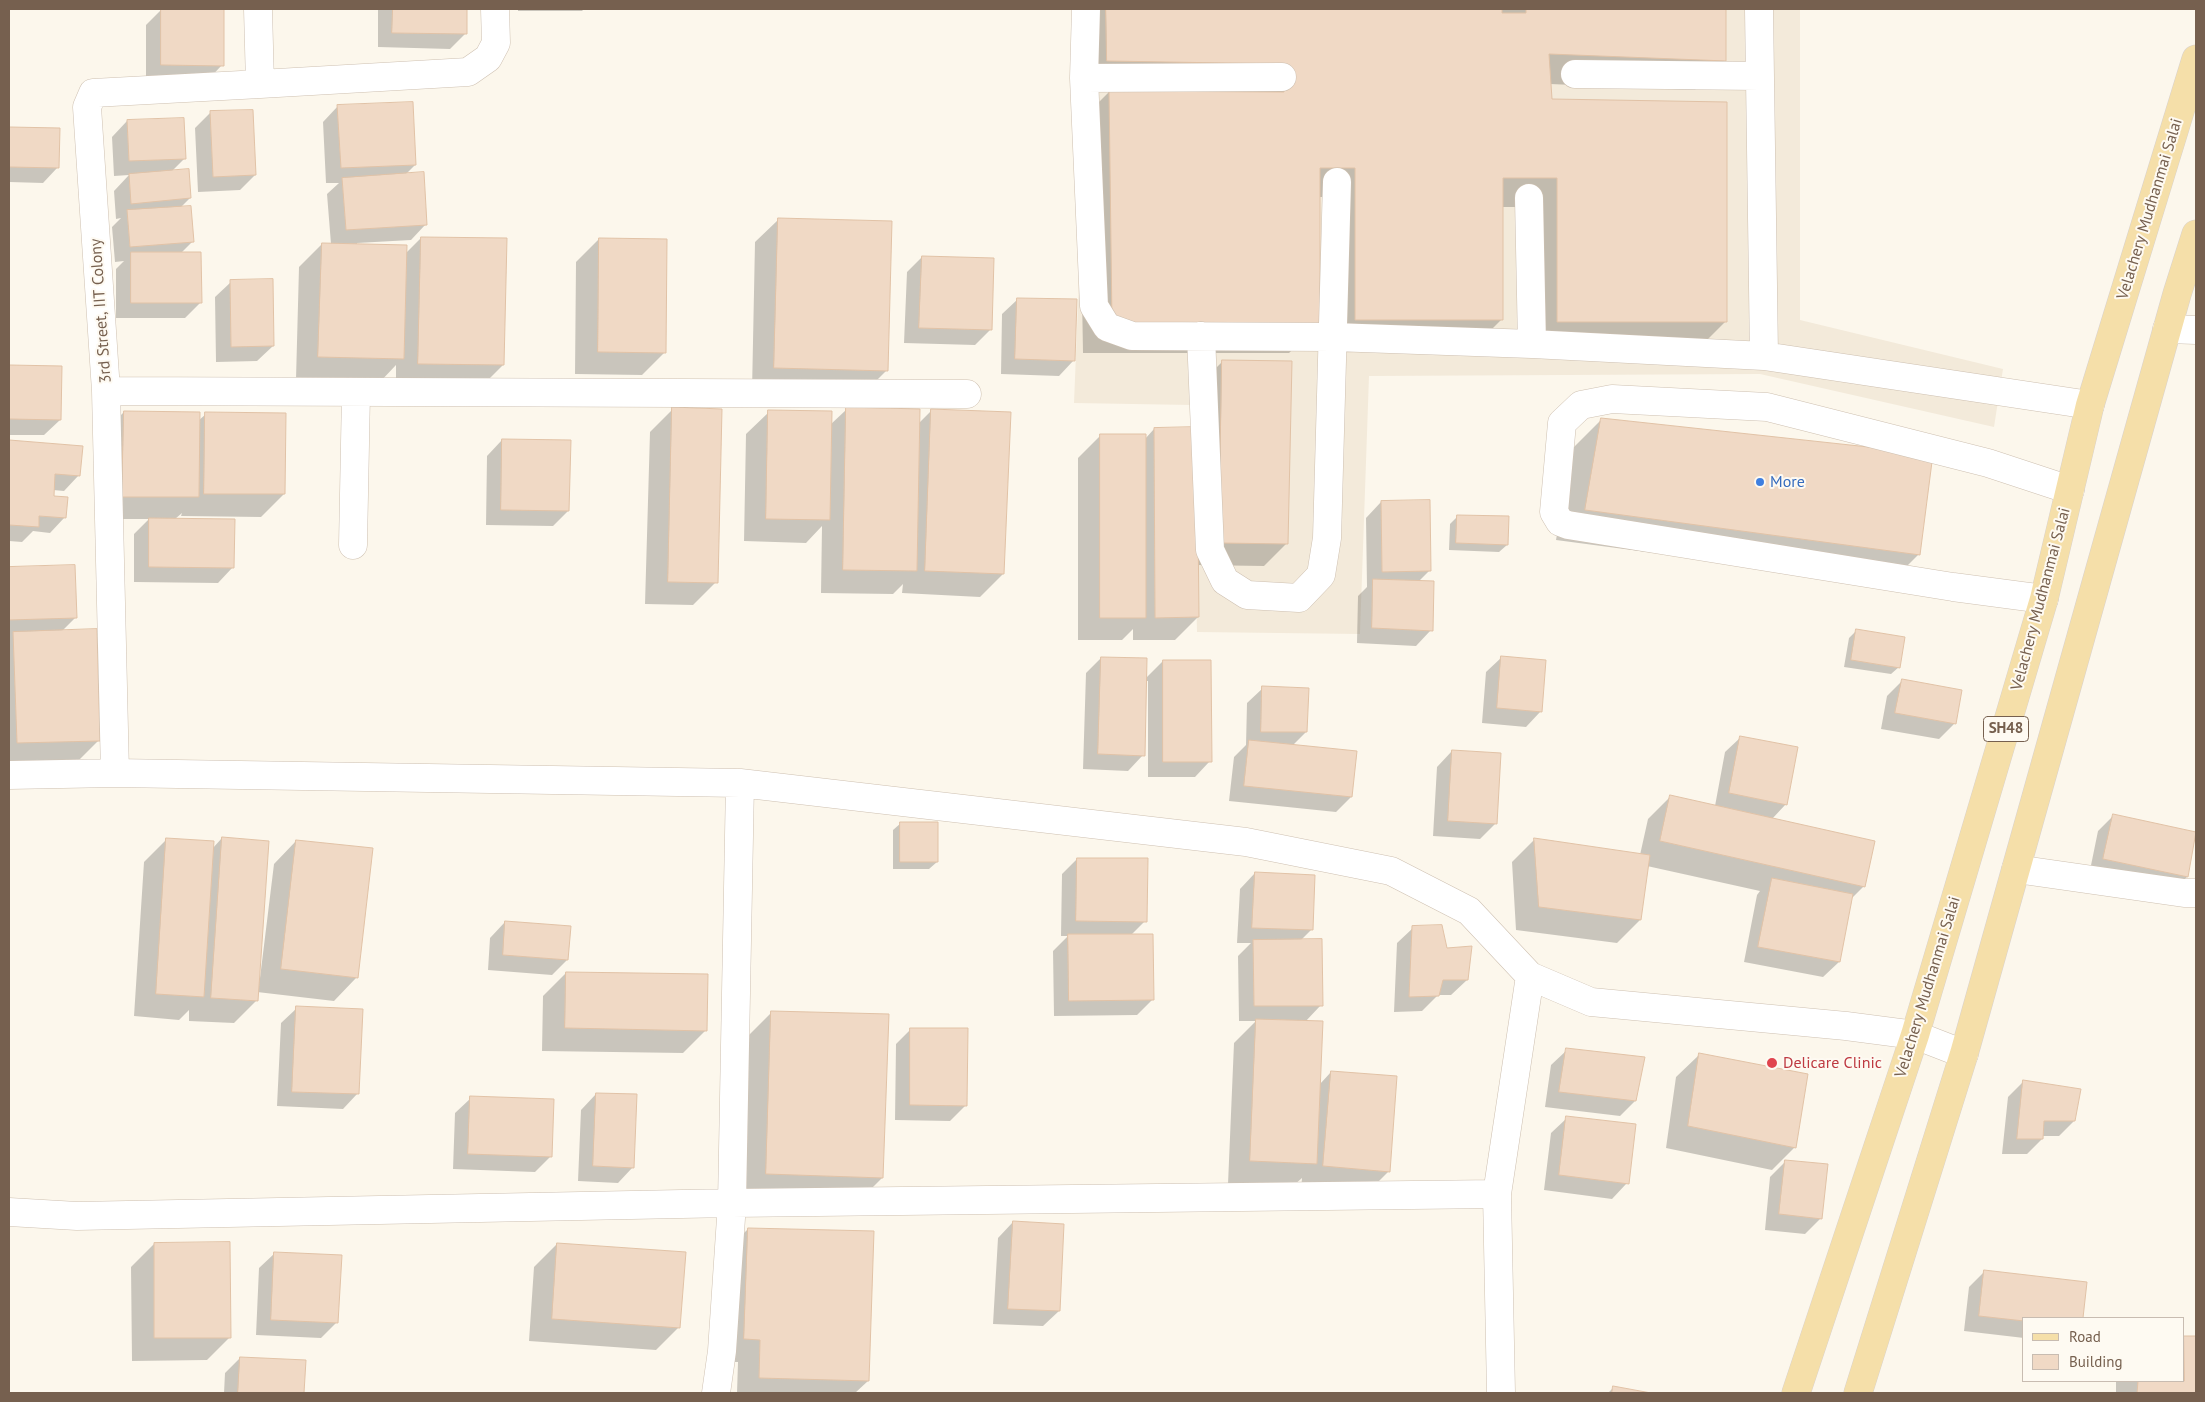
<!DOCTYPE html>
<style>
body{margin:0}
#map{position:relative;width:2205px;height:1402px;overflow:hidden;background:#fcf7ec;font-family:"PT Sans",sans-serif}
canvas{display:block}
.frame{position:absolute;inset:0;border:10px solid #76604f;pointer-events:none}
.legend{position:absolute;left:2022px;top:1317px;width:162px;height:65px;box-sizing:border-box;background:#fefaf2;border:1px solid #c8bcb1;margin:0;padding:6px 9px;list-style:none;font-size:15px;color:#76604f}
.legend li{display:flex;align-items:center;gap:10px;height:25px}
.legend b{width:25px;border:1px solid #c8bcb1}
</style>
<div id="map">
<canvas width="2205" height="1402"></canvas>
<div class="frame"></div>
<ul class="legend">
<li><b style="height:6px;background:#f5dfa9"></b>Road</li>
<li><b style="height:14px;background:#f0d9c5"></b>Building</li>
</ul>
</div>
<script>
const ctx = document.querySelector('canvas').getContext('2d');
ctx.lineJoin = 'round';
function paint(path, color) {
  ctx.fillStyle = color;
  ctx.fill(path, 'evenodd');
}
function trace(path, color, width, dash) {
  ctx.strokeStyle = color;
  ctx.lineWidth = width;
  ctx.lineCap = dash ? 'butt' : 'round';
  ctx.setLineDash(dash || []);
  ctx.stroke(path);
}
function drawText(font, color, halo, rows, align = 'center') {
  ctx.font = font + ' "PT Sans",sans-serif';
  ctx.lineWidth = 4;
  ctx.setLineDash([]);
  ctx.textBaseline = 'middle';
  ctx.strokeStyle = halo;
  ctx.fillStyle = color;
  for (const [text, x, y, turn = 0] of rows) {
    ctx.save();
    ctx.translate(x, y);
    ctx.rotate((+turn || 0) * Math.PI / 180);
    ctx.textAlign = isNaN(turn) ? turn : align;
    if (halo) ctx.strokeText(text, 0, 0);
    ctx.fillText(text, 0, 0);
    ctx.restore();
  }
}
const residential = new Path2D(`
 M1090,9h710v311l203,49 -9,58 -234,-53 -391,2 -9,258 -163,-2 -5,-227 -118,-2z`);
const shadow = new Path2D(`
 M162,9l60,56 -15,16 -61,-1v-55z
 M378,9h88v24l-16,16 -72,-2z
 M518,9h66l-2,2h-64z
 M1076,9h649v51l-30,30 -145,-6 1,16 175,221 -30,30h-168v-144h-26v112l-30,30h-146v-152h-7v127l-30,29h-206l-4,-231 31,-31 -33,-1z
 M338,106l77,59 -10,10 21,49 -15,16 -54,3v2l48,9 16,-16 82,127 -23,23 -84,-2v-21l-16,17 -84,-3 3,-112 23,-23h9l-4,-50 12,-11h-13l-3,-61z
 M210,113l45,62 -15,15 -42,2 -3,-64z
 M127,121l58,37 -14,14 19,26 -10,10 12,34 -11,11 19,50 -15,15h-69v-49l8,-8 -9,1 -3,-35 9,-9 -5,1 -2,-28 15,-16 -15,1 -2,-39z
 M9,128l50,1 -1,38 -15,16 -34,-1z
 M778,220l109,150 -23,23 -112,-2 3,-149z
 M599,239l66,113 -23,23 -67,-1 1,-112z
 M922,257l68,73 -15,15 -71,-2 3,-71z
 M231,282l42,64 -16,15 -41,1 -1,-65z
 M1018,299l56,61 -15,16 -58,-2 1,-60z
 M1223,361l64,182 -23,23 -67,-1 1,52 -23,23h-42v-11l-11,11h-44v-182l23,-23 44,4 9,-10 42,-1 4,-44z
 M9,367h52l-1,53 -16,15h-35z
 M673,409l43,173 -23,23 -48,-1 5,-172z
 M847,409l72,14 13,-13 71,164 -23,23 -78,-4 1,-9 -10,10 -72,-1 1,-67 -16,17 -62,-2 2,-107 23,-22 61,13z
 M124,412l74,9 8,-7 78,80 -23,23 -80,-1 1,-3 -7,6 58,48 -15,16 -84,-1v-48l15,-15h-49l1,-84z
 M1602,419l317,135 -30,30 -333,-44 16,-91z
 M502,440l66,71 -15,15 -67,-1 1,-69z
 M9,441l72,6 -2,28 -15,16 -11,-1 -1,7 13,20 -15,16 -17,-2 -11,11 -13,-1z
 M1381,502l48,69 -11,11 13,48 -15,16 -59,-3 1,-47 9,-9 -1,-69z
 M1458,516l49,29 -8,7 -50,-2 1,-26z
 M74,567l1,51 -14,14 38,108 -23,23 -67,2v-197z
 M1856,631l43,36 -8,7 -47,-7 5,-29z
 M1502,657l39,54 -15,16 -44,-4 4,-51z
 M1101,658l45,20 17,-17 47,100 -15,16h-47v-96h-2l-3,74 -15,16 -45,-2 3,-96z
 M1903,680l58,11 -7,33 -15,15 -58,-10 6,-33z
 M1263,688l43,44 -14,14 59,51 -15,15 -107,-11 5,-44 12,-12 1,-42z
 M1741,737l45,67 -14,15 92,67 -13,13 -12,63 -16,15 -79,-15 13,-67 3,-4 -113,-25 -7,54 -23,23 -101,-13 -4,-68 22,-22 106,15 8,-36 23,-23 44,10 10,-54z
 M1452,751l44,72 -16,16 -47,-3 4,-69z
 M2113,816l83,17 -9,44 -16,15 -82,-17 9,-44z
 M901,823l36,39 -8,7h-36v-39z
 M222,838l36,140h2l14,-114 22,-23 60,137 -22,23 -77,-9v8l-23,23 -45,-2v-11l-10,10 -45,-4 10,-154 23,-23 45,10z
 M1077,859l68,62 -14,14 21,65 -15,15 -83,1 -1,-65 15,-15h-7l1,-62z
 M1255,873l57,56 -12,12 21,64 -16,17 15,62 11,-12 58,99 -23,23 -65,-5 1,-11 -9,8 -65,-2 6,-141 22,-22h-17l-1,-65 13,-13h-14l3,-54z
 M505,922l62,38 -15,15 -64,-5 2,-32z
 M1413,928l33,21 21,31 -16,15h-13l-16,16 -28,1 3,-69z
 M566,973l140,57 -23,23 -141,-2 1,-55z
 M297,1008l61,85 -15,16 -66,-3 4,-83z
 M772,1012l110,166 -29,29 -116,-3 5,-162z
 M911,1029l55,76 -16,16 -55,-1 1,-76z
 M1567,1050l68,51 -15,15 -75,-9 6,-42z
 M1699,1055l96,92 -23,23 -106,-22 10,-71z
 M2024,1081l50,40 -15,15h-17v3l-15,15h-25l6,-57z
 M596,1094l37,73 -15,16 -40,-2 3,-71z
 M471,1098l80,58 -16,16 -82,-3 2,-56z
 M1567,1118l60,65 -15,16 -68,-9 7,-57z
 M1786,1161l35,57 -16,16 -40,-4 5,-53z
 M1013,1222l46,89 -16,15 -50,-2 5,-86z
 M748,1229l120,152 -13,12h-118l1,-31h-16l3,-110z
 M154,1244l76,93 -23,23 -75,1 -1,-94z
 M557,1244l122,83 -23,23 -127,-9 5,-74z
 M275,1253l62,69 -16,16 -65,-3 3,-67z
 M1984,1272l102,11 -4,35h-58v20l-60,-7 5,-44z
 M2184,1337h12v56h-80v-12h68z
 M240,1358l64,3 -1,32h-79l1,-20z
 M1613,1388l31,5h-36z`);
const building = new Path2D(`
 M161,9h63v57l-63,-1z
 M393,9h74v25l-75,-1z
 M1106,9h396v4h24v-4h200v52l-177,-7 3,45 175,3v220h-170v-144h-54v142h-148v-152h-35v156h-208l-3,-233 175,1 1,-28 -178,-3z
 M413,102l3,63 -75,3 -4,-63z
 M253,110l3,65 -43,2 -3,-66z
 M184,118l2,41 -57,2 -2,-41z
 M9,127l51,1 -1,40 -50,-1z
 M189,169l2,29 -60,6 -2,-30z
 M424,172l3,53 -81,5 -4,-52z
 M191,206l3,36 -64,5 -3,-37z
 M778,218l114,3 -4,150 -114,-3z
 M421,237l86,1 -3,127 -86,-1z
 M599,238l68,1 -1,114 -68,-1z
 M322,243l85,2 -3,114 -86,-2z
 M131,252h70l1,51h-71z
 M922,256l72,2 -2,72 -73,-2z
 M273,279l1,67 -43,1 -1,-67z
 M1017,298l60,1 -2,62 -60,-2z
 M1222,360l70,1 -4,183 -69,-1z
 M9,365l53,1 -1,54 -52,-1z
 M672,407l50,2 -4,174 -50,-1z
 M846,407l74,2 -3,162 -74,-1z
 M931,409l80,3 -7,162 -79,-3z
 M768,410l64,1 -2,109 -64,-1z
 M124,411l76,1 -1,85h-77z
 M205,412l81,1 -1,81h-81z
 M1601,418l332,36 -13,101 -335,-45z
 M1197,427l2,190 -44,1 -1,-190z
 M1100,434h46v184h-46z
 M502,439l69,1 -2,71 -68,-1z
 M9,440l74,6 -3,30 -25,-2 -1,22 14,1 -2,21 -27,-2v11l-30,-2z
 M1430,500l1,71 -49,1 -1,-71z
 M1457,515l52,1 -1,29 -52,-2z
 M149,518l86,1 -1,49 -85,-1z
 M75,565l2,53 -68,2v-53z
 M1373,579l61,2 -1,50 -61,-3z
 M97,629l3,112 -83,2 -4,-111z
 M1856,629l49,8 -5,31 -49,-8z
 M1501,656l45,4 -4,52 -45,-4z
 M1101,657l46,1 -2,98 -47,-2z
 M1163,660h48l1,102h-49z
 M1902,679l60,11 -6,34 -61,-11z
 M1262,686l47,2 -2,44h-46z
 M1740,736l58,11 -11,58 -58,-12z
 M1249,740l108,11 -5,46 -108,-11z
 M1452,750l49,3 -4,71 -49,-3z
 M1670,795l205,46 -10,46 -205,-46z
 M2113,814l83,18 -8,45 -85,-18z
 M900,822h38v40h-38z
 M222,837l47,4 -11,160 -47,-3z
 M166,838l48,3 -10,156 -48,-3z
 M1534,838l116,17 -9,65 -102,-13z
 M296,840l77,8 -15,130 -77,-9z
 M1077,858h71l-1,64 -71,-1z
 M1255,872l60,3 -2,55 -61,-2z
 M1772,878l81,16 -13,68 -82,-15z
 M505,921l66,5 -3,34 -65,-5z
 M1442,925l5,23 25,-2 -4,34h-25l-4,16 -30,1 3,-71z
 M1068,934h85l1,66 -85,1z
 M1322,939l1,67h-69l-1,-66z
 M566,972l142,2 -1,57 -142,-3z
 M296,1006l67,3 -4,85 -67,-2z
 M771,1011l118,3 -6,164 -117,-4z
 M1256,1019l67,2 -6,143 -67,-3z
 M910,1028h58l-1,78 -57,-1z
 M1566,1048l79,9 -9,44 -77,-9z
 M1699,1053l109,21 -12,74 -108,-22z
 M1331,1071l66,5 -7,96 -67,-6z
 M2023,1080l58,9 -6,32h-31l-1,18h-26z
 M596,1093l41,1 -3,74 -41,-2z
 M470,1096l84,3 -2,58 -84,-3z
 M1566,1116l70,8 -7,60 -70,-9z
 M1785,1160l43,4 -6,55 -43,-5z
 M1013,1221l51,3 -4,87 -52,-2z
 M748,1228l126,3 -5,150 -110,-3 1,-38 -16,-1z
 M230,1242l1,96h-77v-95z
 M557,1243l129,9 -6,76 -128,-9z
 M274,1252l68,3 -4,68 -67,-3z
 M1984,1270l103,12 -4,36h-59v3l-45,-5z
 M2184,1336h12v57h-59l1,-12h46z
 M240,1357l66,3 -2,33h-66z
 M1613,1386l38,7h-39z`);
const minor = new Path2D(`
 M1086,9l-2,69 10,228 13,21 25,9 201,1 199,7 232,12 326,49
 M1759,9l5,347
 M1575,74l184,2
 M1084,78l198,-1
 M260,84l208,-12 20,-14 8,-15 -1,-34
 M1529,198l3,146
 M2167,329l29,1
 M1201,336l9,214 15,31 22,14 52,3 22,-23 6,-37 10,-356
 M106,391l861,3
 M353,545l3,-152
 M2044,599l-91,-12 -385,-62 -8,-3 -6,-10 8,-89 19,-18 31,-6 155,8 221,56 82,27
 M115,773l-9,-382 -19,-284 6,-14 167,-9 -2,-75
 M9,775l106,-2 625,10 506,59 145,29 78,40 61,65 61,26 255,24 69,9 49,19
 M2016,869l168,24h12
 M9,1212l68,4 655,-13 765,-9
 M716,1393l6,-42 10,-148 8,-420
 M1501,1393l-4,-199 33,-218`);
const major = new Path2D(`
 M1796,1393l119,-358 129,-436 46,-194 106,-346
 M1858,1393l106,-339 213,-760 19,-60`);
const markers = [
 [1760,482,5,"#3f7fe0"],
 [1772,1063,6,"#e0444e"]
];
const shields = [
 [2006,729,45]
];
const shieldNames = [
 ["SH48",2006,729]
];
const streetNames = [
 ["Velachery Mudhanmai Salai",2150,209,-73],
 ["3rd Street, IIT Colony",101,311,-94],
 ["Velachery Mudhanmai Salai",2041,599,-75],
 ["Velachery Mudhanmai Salai",1928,987,-73]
];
const shopNames = [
 ["More",1770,482]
];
const healthNames = [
 ["Delicare Clinic",1783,1063]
];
paint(residential, '#f3eada');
paint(shadow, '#0003');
paint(building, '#f0d9c5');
trace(building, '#e1c2a6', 1);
trace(minor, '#cec0b1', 29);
trace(major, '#d9d2ce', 29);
trace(minor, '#fff', 28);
trace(major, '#f5dfa9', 28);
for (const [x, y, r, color] of markers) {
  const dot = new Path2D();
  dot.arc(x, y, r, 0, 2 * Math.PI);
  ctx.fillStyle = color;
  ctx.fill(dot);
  trace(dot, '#fefaf2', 2);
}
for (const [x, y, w] of shields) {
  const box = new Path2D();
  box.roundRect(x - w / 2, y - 12.5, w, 25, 4);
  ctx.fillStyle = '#fefaf2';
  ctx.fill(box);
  trace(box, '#76604f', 1);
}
drawText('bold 15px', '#76604f', null, shieldNames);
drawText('16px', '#76604f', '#fefaf2', streetNames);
drawText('16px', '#366cbe', '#fefaf2', shopNames, 'left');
drawText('16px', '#be3a42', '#fefaf2', healthNames, 'left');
</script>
